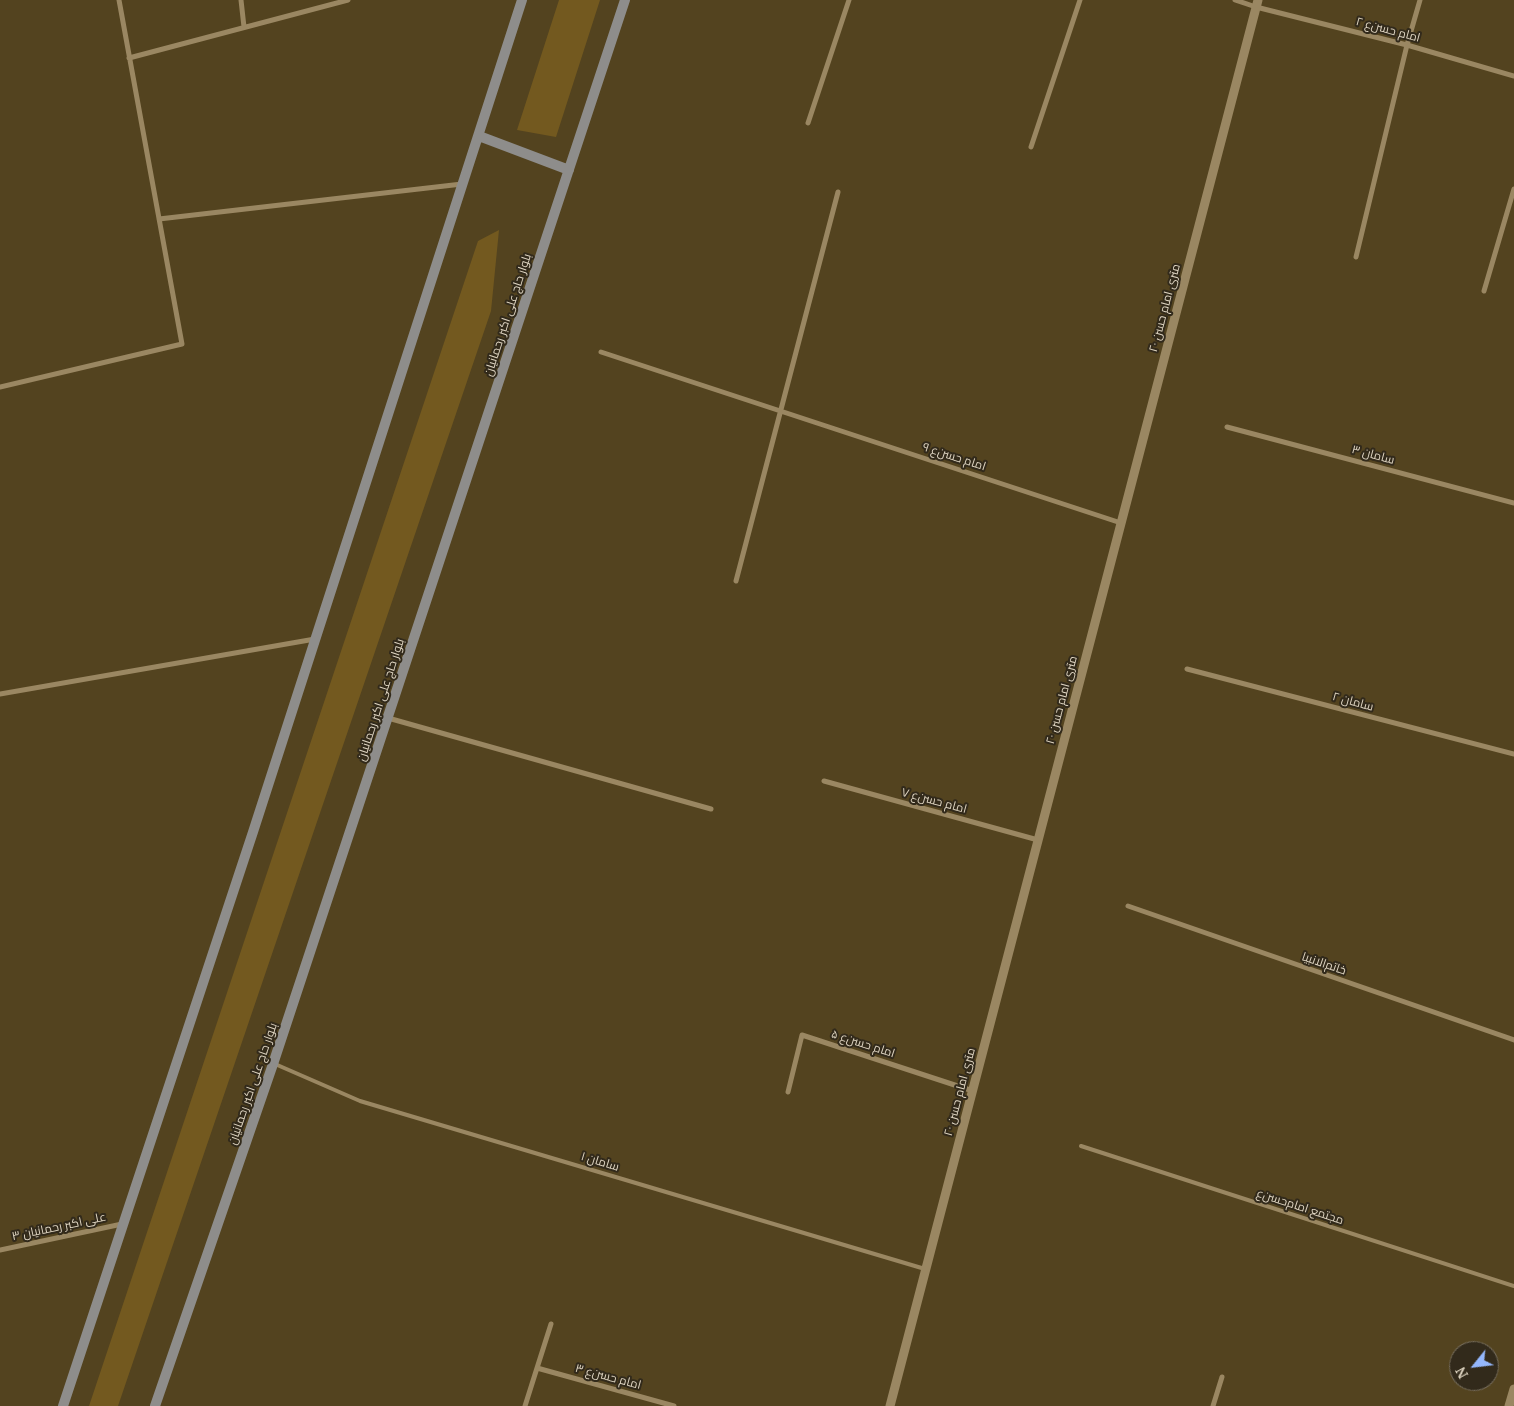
<!DOCTYPE html>
<meta charset="utf-8">
<style>
body{margin:0}
#map{position:relative;width:1514px;height:1406px;overflow:hidden;background:#53431f;font-family:"PT Serif",serif}
canvas{display:block}
.north{position:absolute;left:1449px;top:1341px;width:50px;height:50px;box-sizing:border-box;background:#322a1b;border:1px solid #776e5e;border-radius:50%;rotate:241deg;font-size:14px;font-weight:700;line-height:20px;text-align:center;color:#dfd5c2}
.north::after{content:'';display:block;margin:auto;width:18px;height:22px;background:#94b7fd;clip-path:polygon(50% 0,100% 100%,50% 72%,0 100%)}
</style>
<div id="map">
<canvas width="1514" height="1406"></canvas>
<div class="north">N</div>
</div>
<script>
const ctx = document.querySelector('canvas').getContext('2d');
ctx.lineJoin = 'round';
function paint(path, color) {
  ctx.fillStyle = color;
  ctx.fill(path, 'evenodd');
}
function trace(path, color, width, dash) {
  ctx.strokeStyle = color;
  ctx.lineWidth = width;
  ctx.lineCap = dash ? 'butt' : 'round';
  ctx.setLineDash(dash || []);
  ctx.stroke(path);
}
function drawText(font, color, halo, rows, align = 'center') {
  ctx.font = font + ' "PT Serif",Cairo,serif';
  ctx.lineWidth = 4;
  ctx.setLineDash([]);
  ctx.textBaseline = 'middle';
  ctx.strokeStyle = halo;
  ctx.fillStyle = color;
  for (const [text, x, y, turn = 0] of rows) {
    ctx.save();
    ctx.translate(x, y);
    ctx.rotate((+turn || 0) * Math.PI / 180);
    ctx.textAlign = isNaN(turn) ? turn : align;
    if (halo) ctx.strokeText(text, 0, 0);
    ctx.fillText(text, 0, 0);
    ctx.restore();
  }
}
const green = new Path2D(`
 M559,0h41l-44,137 -39,-7z
 M499,230l-8,81 -373,1095h-29l389,-1165z`);
const service = new Path2D(`
 M275,1064l85,37 565,168
 M1081,1146l433,140`);
const minor = new Path2D(`
 M241,0l3,27
 M1235,0l21,7 151,38 107,31
 M129,58l219,-58
 M808,123l41,-123
 M1031,147l49,-147
 M159,219l303,-35
 M1356,257l51,-212 13,-45
 M1484,291l30,-102
 M601,352l520,171
 M0,387l182,-43 -63,-344
 M1227,427l287,76
 M736,581l102,-389
 M1187,669l327,85
 M0,694l315,-55
 M388,718l323,91
 M824,781l214,59
 M1128,906l386,134
 M788,1092l14,-57 171,56
 M0,1250l122,-26
 M537,1368l14,-44
 M525,1406l12,-38 137,38
 M1213,1406l9,-29`);
const tertiary = new Path2D(`
 M890,1406l368,-1406
 M1509,1406l5,-17`);
const secondary = new Path2D(`
 M479,136l90,34
 M63,1406l190,-574 269,-832
 M155,1406l118,-342 352,-1064`);
const streetNames = [
 ["امام حسن‌ع ۲",1388,30,15],
 ["۲۰ متری امام حسن",1165,308,-75],
 ["بلوار حاج علی اکبر رحمانیان",508,315,-72],
 ["سامان ۳",1373,455,15],
 ["امام حسن‌ع ۹",954,457,18],
 ["بلوار حاج علی اکبر رحمانیان",381,700,-72],
 ["۲۰ متری امام حسن",1062,700,-75],
 ["سامان ۲",1353,702,15],
 ["امام حسن‌ع ۷",934,801,15],
 ["خاتم‌الانبیا",1324,964,19],
 ["امام حسن‌ع ۵",863,1044,18],
 ["بلوار حاج علی اکبر رحمانیان",253,1084,-71],
 ["۲۰ متری امام حسن",960,1092,-75],
 ["سامان ۱",600,1162,17],
 ["مجتمع امام‌حسن‌ع",1300,1207,18],
 ["علی اکبر رحمانیان ۳",59,1227,-12],
 ["امام حسن‌ع ۳",608,1377,15]
];
paint(green, '#73591f');
trace(service, '#9a8762', 4);
trace(minor, '#9a8762', 5);
trace(tertiary, '#9a8762', 9);
trace(secondary, '#8e8d8b', 10);
drawText('12px', '#dfd5c2', '#322a1b', streetNames);
</script>
